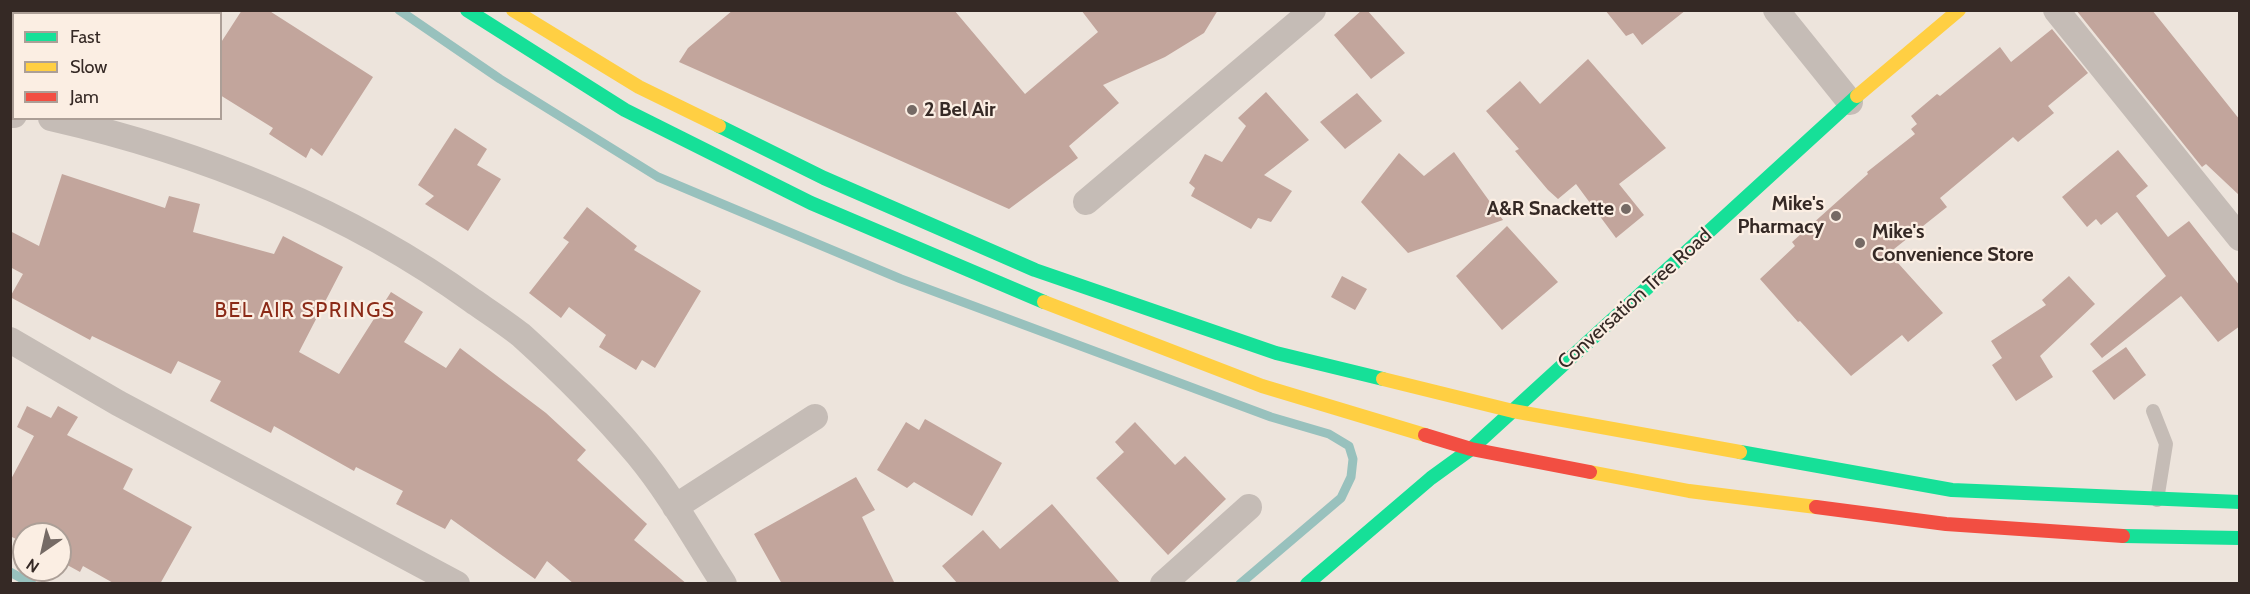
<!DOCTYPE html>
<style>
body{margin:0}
#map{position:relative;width:2250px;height:594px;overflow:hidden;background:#ede4dc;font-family:Cabin,sans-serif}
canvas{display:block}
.frame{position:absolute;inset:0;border:12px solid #352925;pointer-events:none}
.legend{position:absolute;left:12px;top:12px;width:210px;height:108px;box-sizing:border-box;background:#fbeee3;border:2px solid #ac9f97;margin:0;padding:8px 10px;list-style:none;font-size:18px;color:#352925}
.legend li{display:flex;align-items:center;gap:12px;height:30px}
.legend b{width:30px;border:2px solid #ac9f97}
.north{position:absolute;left:12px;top:522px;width:60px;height:60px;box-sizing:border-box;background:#fbeee3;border:2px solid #ac9f97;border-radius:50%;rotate:214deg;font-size:16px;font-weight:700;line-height:24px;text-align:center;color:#352925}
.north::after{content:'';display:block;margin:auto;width:21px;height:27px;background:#756a65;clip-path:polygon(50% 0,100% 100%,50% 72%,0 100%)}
</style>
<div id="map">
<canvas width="2250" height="594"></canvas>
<div class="frame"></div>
<ul class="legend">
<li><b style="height:8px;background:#16e098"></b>Fast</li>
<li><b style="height:8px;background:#ffcf43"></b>Slow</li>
<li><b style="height:8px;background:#f24e42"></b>Jam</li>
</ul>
<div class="north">N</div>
</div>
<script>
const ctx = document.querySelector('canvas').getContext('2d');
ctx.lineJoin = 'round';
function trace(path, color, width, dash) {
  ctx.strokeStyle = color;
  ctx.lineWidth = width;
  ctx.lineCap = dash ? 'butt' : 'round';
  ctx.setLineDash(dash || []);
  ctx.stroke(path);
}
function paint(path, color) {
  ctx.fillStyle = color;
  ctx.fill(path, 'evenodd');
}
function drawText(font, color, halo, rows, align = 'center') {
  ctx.font = font + ' Cabin,sans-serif';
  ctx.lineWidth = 4.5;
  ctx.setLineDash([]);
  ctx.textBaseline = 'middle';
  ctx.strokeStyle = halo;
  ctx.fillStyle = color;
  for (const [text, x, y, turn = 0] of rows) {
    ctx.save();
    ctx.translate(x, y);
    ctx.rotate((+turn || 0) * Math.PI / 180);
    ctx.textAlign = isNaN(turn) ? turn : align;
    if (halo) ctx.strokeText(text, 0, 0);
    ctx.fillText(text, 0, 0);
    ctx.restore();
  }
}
const stream = new Path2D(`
 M399,10l101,69 158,98 243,102 370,138 58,17 20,12 4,13 -2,18 -10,21 -101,86
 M10,572l22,12`);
const building = new Path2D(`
 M242,10h26l105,67 -51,79 -11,-8 -5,10 -37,-24 4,-6 -53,-33v-51z
 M733,10h221l71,84 73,-62 -17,-22h137l-14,23 -39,24 -62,28 16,18 -50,43 9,12 -69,51 -330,-147 9,-14z
 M1362,10h5l38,43 -34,26 -37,-44z
 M1605,10h81l-44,35 -9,-12 -7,3z
 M2076,10h76l88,110v76l-34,-32 -4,3z
 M2052,29l36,44 -40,33 6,7 -36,29 -5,-5 -73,61 7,9 -58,46 54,60 -35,29 -6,-7 -51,41 -51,-55 -2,1 -38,-43 35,-33 -3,-4 76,-68 -1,-2 48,-38 -4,-5 6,-5 -6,-8 26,-22 3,2 60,-49 11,15z
 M1588,59l78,89 -47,36 25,31 -28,23 -40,-54 -18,15 -10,-9 -33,-39 4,-2 -33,-38 34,-30 20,23z
 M1266,92l43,48 -45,35 28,16 -21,31 -13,-4 -7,11 -60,-33 4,-8 -6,-5 16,-29 17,8 24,-36 -8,-8z
 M1357,93l25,28 -37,28 -25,-27z
 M455,128l32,21 -10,16 24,14 -33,52 -43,-27 9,-8 -16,-11z
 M2118,150l30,36 -12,10 32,41 21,-16 51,65v40l-22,16 -37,-46 -79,62 -12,-14 76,-68 -49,-64 -16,13 -5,-6 -9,8 -25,-30z
 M1454,152l49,68 -95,33 -47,-51 38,-49 25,23z
 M62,174l103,34 4,-12 31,8 -7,28 81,22 9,-18 60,31 -44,85 40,22 52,-82 32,20 -19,30 42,26 14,-20 86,65 40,37 -9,10 70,64 -13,16 53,44h-113l-27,-23 -12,18 -84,-60 -6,10 -49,-25 7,-13 -47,-24 -2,4 -80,-45 -3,7 -61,-32 11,-20 -43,-20 -7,13 -79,-38 -2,4 -80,-43 13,-23 -13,-7v-36l29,15z
 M587,207l50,39 -3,4 67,41 -46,77 -13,-8 -6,10 -37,-23 7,-12 -37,-28 -8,11 -32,-25 40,-51 -6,-4z
 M1507,226l51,56 -56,48 -46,-54z
 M1342,276l25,13 -12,21 -24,-13z
 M2069,276l26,28 -55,52 13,21 -37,24 -24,-36 10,-7 -11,-17 55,-36 -4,-5z
 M2126,347l20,28 -32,25 -22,-29z
 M27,406l24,12 7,-12 20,11 -11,18 66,34 -10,20 69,38 -32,57h-45l-32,-18 -3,6 -20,-11v-27h-36v9l-14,-7v-55l24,-45 -17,-9z
 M925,419l77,44 -30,53 -58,-34 -7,6 -30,-18 29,-48 13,8z
 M1135,422l40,43 10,-9 41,43 -58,56 -72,-77 28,-26 -9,-10z
 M856,477l19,33 -13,7 33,67h-113l-28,-50z
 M1052,504l69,80h-163l-16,-18 41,-36 17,19z`);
const lane = new Path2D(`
 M2153,411l13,33 -9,56`);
const street = new Path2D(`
 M1776,10l74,92
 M2056,10l184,228
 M10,52l4,6
 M10,115h4
 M51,118c149,34 298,93 422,183 16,11 33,22 48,34 41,37 82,78 117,120 33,40 58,86 86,129
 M1086,202l227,-192
 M10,340l108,63 339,181
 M675,507l140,-90
 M1163,584l86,-77`);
const fast = new Path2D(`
 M467,10l158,100 186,93 233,99
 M719,126l105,52 211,92 241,83 107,26
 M1740,452l212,38 288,12
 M2123,536l117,2
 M1307,584l124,-106 40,-29 386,-353`);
const slow = new Path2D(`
 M513,10l126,77 80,39
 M1857,96l102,-86
 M1044,302l218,84 163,49
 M1383,379l130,32 227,41
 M1590,472l99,19 127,16`);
const jam = new Path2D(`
 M1425,435l46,14 119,23
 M1816,507l130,17 177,12`);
const markers = [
 [912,110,6,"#756a65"],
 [1626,209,6,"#756a65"],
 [1836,216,6,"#756a65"],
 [1860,243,6,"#756a65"]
];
const poiNames = [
 ["2 Bel Air",924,110],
 ["Mike's",1824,204,"right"],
 ["Pharmacy",1824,227,"right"],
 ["A&R Snackette",1614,209,"right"],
 ["Mike's",1872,232],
 ["Convenience Store",1872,255]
];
const streetNames = [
 ["Conversation Tree Road",1635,299,-42]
];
const neighbourhoodNames = [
 ["BEL AIR SPRINGS",305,311]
];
trace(stream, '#98c1bd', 9);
paint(building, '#c2a59c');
trace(lane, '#c5bcb6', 14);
trace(street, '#c5bcb6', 26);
trace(fast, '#16e098', 14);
trace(slow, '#ffcf43', 14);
trace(jam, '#f24e42', 14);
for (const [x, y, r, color] of markers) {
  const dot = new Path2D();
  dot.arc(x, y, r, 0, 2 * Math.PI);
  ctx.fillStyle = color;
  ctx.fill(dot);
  trace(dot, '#fbeee3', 2);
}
drawText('bold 20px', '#352925', '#fbeee3', poiNames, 'left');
drawText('20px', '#352925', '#fbeee3', streetNames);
ctx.letterSpacing = '1.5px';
drawText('21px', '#8b2a17', '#fbeee3', neighbourhoodNames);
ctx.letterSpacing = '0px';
</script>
